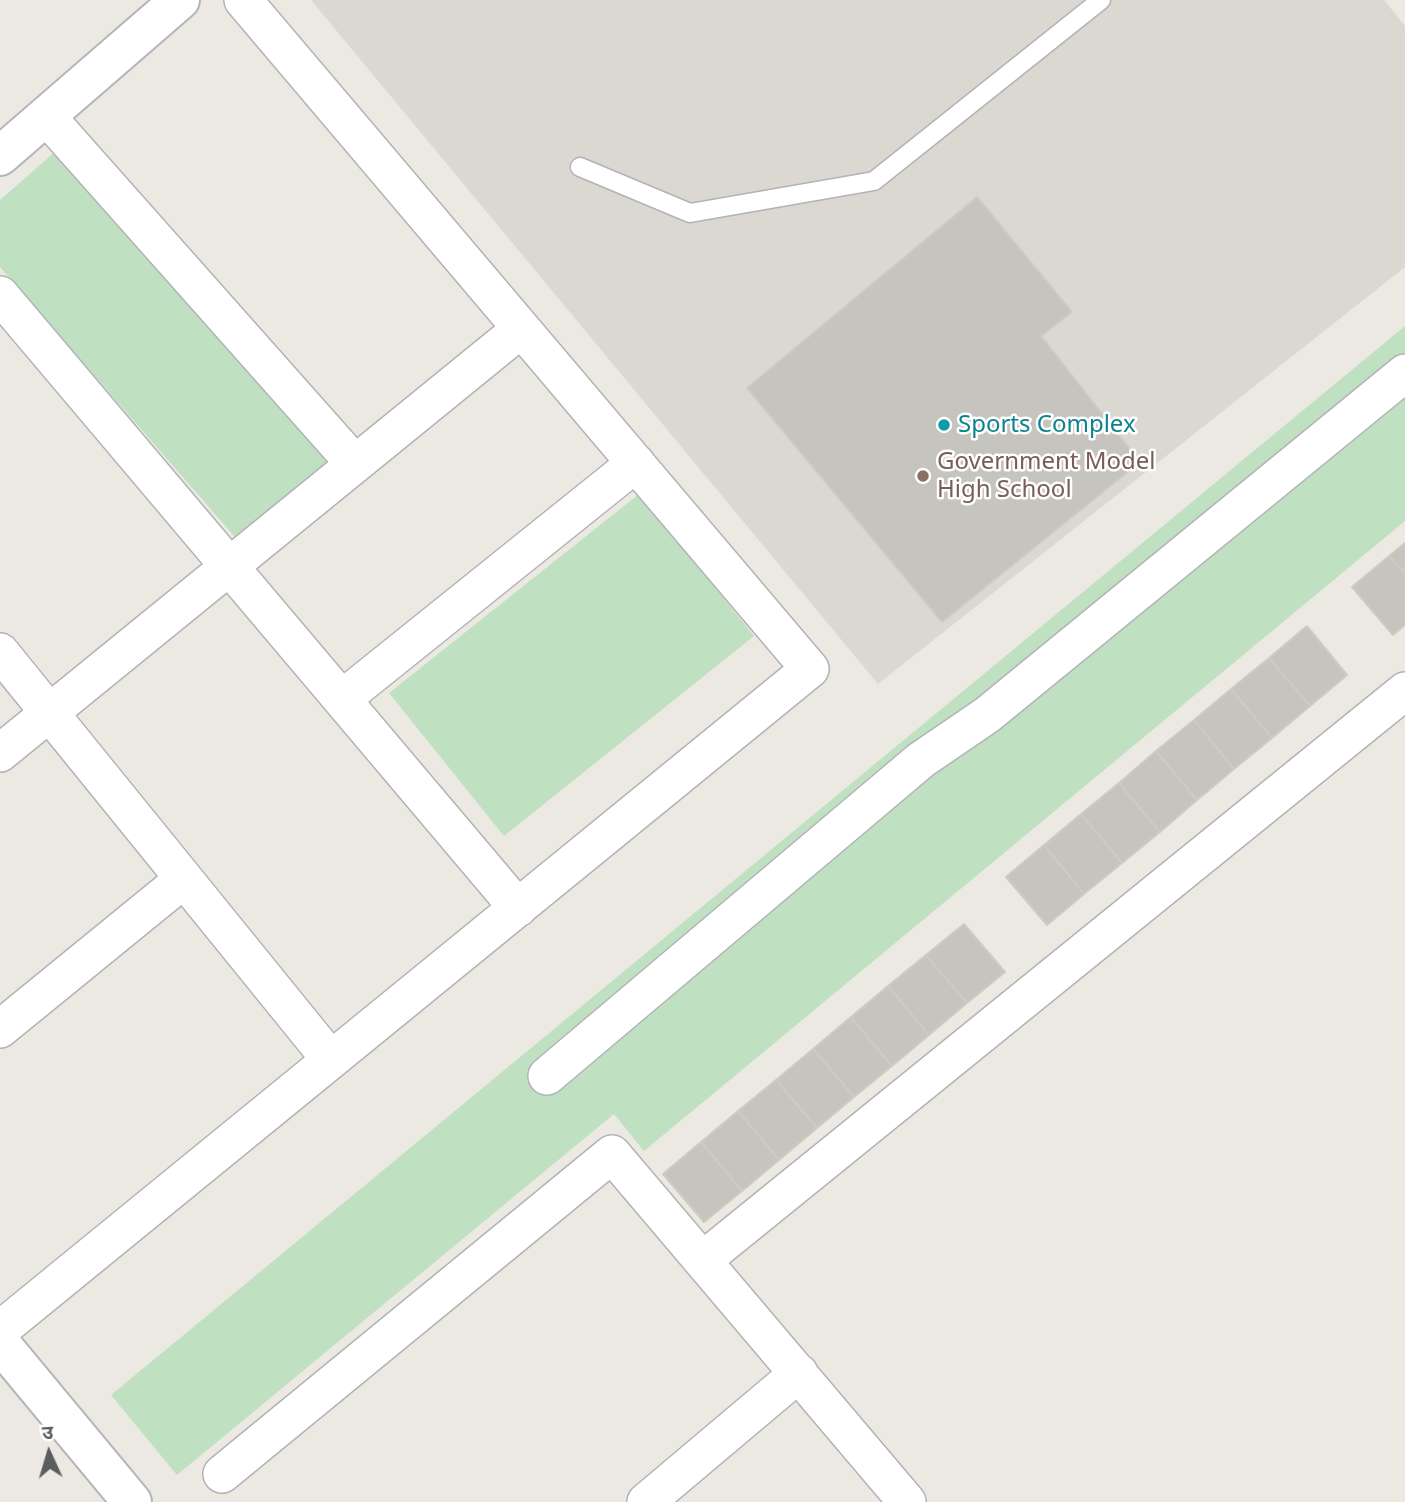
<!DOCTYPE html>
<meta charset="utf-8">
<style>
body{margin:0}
#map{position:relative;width:1405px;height:1502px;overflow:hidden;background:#ebe9e1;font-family:"Noto Sans","Noto Sans Devanagari",sans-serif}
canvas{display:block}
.north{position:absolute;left:14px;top:1418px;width:70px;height:70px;-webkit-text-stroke:5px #fff;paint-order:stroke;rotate:356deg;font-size:19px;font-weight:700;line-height:28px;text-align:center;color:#5a5c60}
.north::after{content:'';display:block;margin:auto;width:24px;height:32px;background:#5a5c60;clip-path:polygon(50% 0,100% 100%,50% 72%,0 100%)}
</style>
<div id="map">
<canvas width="1405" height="1502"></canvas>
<div class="north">उ</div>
</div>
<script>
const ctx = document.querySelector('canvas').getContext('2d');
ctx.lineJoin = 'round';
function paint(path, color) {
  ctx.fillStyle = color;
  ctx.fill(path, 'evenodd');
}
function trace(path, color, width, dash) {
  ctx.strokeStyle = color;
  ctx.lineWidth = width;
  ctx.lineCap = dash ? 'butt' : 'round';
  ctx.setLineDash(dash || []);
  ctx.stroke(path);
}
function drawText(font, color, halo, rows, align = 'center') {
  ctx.font = font + ' "Noto Sans",sans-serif';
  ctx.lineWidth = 5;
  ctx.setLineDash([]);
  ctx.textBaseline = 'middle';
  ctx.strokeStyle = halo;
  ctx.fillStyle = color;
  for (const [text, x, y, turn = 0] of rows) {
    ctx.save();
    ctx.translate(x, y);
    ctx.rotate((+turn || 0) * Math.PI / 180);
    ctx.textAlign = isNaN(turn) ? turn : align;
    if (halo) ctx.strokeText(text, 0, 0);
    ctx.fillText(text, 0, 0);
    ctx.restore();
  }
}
const education = new Path2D(`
 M311,0h1073l21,26v241l-527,417z`);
const green = new Path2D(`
 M57,150l275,315 -91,79 -241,-277v-67z
 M1405,326v195l-761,630 -30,-37 -437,361 -66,-80z
 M639,494l115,142 -250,200 -115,-143z`);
const building = new Path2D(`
 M977,197l95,115 -31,24 99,126 -198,160 -195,-234z
 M1405,543v31l-16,-18z
 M1389,556l16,18v51l-12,10 -41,-48z
 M1307,626l40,49 -37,31 -41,-48z
 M1269,658l41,48 -38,32 -41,-49z
 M1231,689l41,49 -38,31 -40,-49z
 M1194,720l40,49 -37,31 -41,-49z
 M1156,751l41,49 -37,32 -41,-49z
 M1119,783l41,49 -38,31 -41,-49z
 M1081,814l41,49 -38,31 -40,-49z
 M1044,845l40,49 -37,31 -41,-48z
 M964,924l41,48 -38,31 -41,-48z
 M926,955l41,48 -38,32 -41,-49z
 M888,986l41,49 -37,31 -41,-49z
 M851,1017l41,49 -38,31 -41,-48z
 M813,1049l41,48 -37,31 -41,-48z
 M776,1080l41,48 -38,32 -41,-49z
 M738,1111l41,49 -37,31 -41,-49z
 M701,1142l41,49 -38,31 -41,-48z`);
const lane = new Path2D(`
 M580,167l110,46 184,-32 227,-181`);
const street = new Path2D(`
 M47,117l308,347
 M0,295l518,613
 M0,652l331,408
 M342,699l294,-236
 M0,753l521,-424
 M0,1029l184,-150
 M547,1076l374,-316 66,-45 418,-342
 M703,1260l702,-569
 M0,1330l810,-661 -567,-669
 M222,1474l390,-320 295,348
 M646,1502l153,-129`);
const secondary = new Path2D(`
 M0,156l180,-156
 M0,1343l132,159`);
const markers = [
 [944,425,7,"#0f9aa8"],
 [923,476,7,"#8d6e63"]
];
const cultureNames = [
 ["Sports Complex",958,425]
];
const educationNames = [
 ["Government Model",937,462],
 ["High School",937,490]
];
paint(education, '#dad8d0');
paint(green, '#c0e0c2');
paint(building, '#c6c4be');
trace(building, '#cecbc0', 2);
trace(lane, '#b2b3b7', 21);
trace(street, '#b2b3b7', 40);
trace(secondary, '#b3b5ba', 42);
trace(lane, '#fff', 18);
trace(street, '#fff', 37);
trace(secondary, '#fff', 38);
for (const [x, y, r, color] of markers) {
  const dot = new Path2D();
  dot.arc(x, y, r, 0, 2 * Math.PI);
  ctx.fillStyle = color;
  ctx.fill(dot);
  trace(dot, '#fff', 2.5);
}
drawText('24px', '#0d838f', '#fff', cultureNames, 'left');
drawText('24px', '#785e54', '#fff', educationNames, 'left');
</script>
